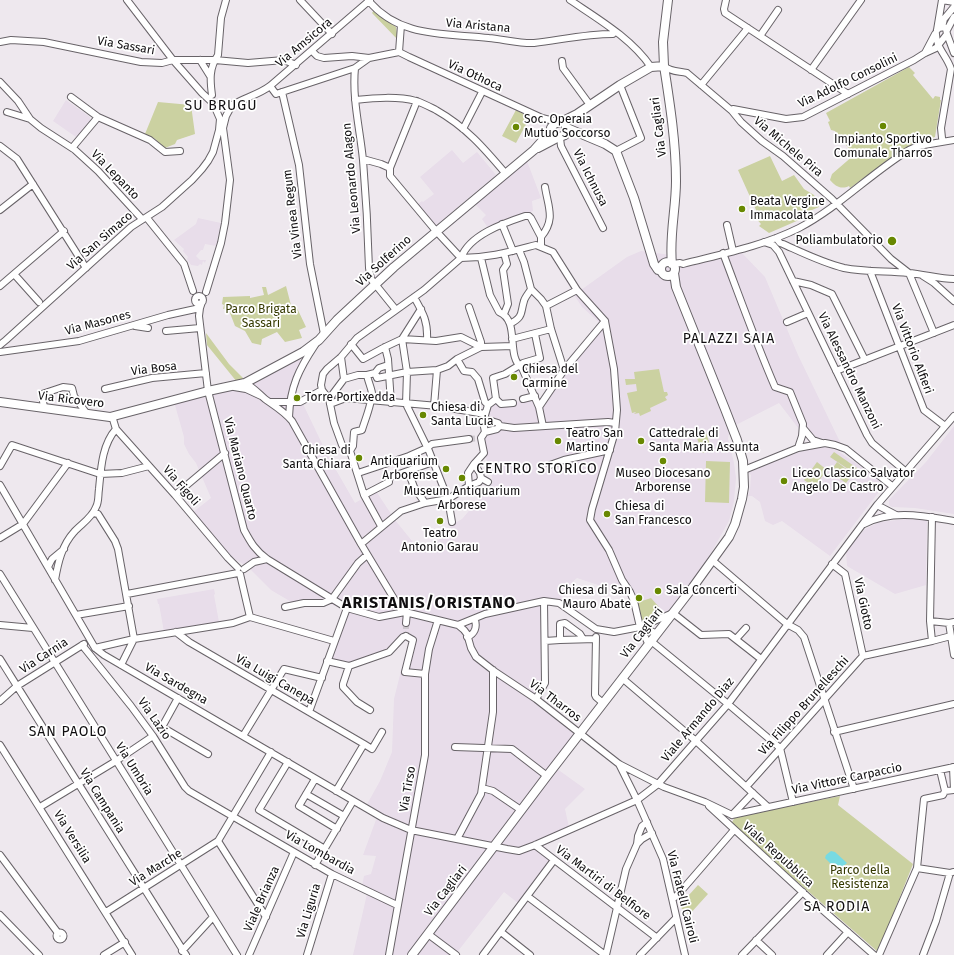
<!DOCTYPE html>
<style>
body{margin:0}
canvas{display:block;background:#eee8ee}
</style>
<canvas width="954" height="955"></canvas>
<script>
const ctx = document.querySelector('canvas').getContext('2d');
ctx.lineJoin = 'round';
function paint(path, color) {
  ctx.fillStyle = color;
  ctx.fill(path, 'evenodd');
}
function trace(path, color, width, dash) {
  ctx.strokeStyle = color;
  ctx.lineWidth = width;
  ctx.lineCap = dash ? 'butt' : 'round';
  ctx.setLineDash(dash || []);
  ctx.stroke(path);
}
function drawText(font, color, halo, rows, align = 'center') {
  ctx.font = font + ' "Fira Sans",sans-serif';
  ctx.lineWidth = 3.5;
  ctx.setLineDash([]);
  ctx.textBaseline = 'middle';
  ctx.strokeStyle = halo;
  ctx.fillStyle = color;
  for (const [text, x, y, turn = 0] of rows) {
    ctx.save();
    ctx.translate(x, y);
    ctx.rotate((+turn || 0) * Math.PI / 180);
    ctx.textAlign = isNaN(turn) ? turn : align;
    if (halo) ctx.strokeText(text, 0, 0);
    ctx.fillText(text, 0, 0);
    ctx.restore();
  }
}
const built = new Path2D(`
 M66,100l24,17v4l-7,9 -7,7 -23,-16z
 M452,150l11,13 14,-11 19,23 -61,51 -17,-22 4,-3 1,1 11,-8 -14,-17z
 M527,161l14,37 -9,3 1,10 -45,17 -6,-9 4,-4 -11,-11z
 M198,218l23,5 -5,23 -11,-2 -2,6h-2l-5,6 4,4h6l-1,3 -2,-2 -1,4 -2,-1 -2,2 -7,-1 -4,-6 1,-2 -5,-6 1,-2 -10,-9 22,-16z
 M641,251l30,4 15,10 56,-12 23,24 33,78 43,89 -39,-11 -23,-30 -49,25 -2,11 6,24 2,15 -2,23 -5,20 -22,39 -26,39 -15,16 -27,9 -5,-15 -11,-25 -22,2 -24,-8 -15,13 -1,9 -8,-2 -11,2 3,65 -9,36 41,31 -24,34 32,23 -20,20 5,23 -27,14 12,9 -37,48 -14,-11 -49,63h-102l14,-61 -6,-3 3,-15 7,-2 5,-18 -13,-1 14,-38 -11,-11 14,-25 12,-29 2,-53 11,-44 6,-16h-8l-25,20 -16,5 -23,-1 -10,-6 14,-48 -18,-7 -32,1 -22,-13 -22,-22 -17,-11 -23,-19 -17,-25 19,-15 -15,-35 -7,-9 -5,-10v-7l-11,-39 72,-15 52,-26 4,4 -11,23 5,9 8,11 25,52 27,47 21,-12 19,29 26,32 17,-11 15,-17 9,-5 31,-36 -2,-10 -11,-33 8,-37 15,-1 31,-1 11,-4 13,-24 12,-17 31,-32 -19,-17 -8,-12 53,-38z
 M954,426v88l-39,-6 -23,-1 -3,-2v-5l37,-38z
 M813,447h12l11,3 23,15 25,20 -54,71 -48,-35 -9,4 -8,-4 -5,-19 -8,-6h-4l2,-6 1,-15 -3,-3z
 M906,519l21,1 -1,65 -31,9 -48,-28 -1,-15 19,-22 15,-7z
 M214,589l1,5 -1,1 5,27 -55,10 -5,-28h-1l-1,-5z`);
const green = new Path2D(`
 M374,10l22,17 2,13 -26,-27z
 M909,67l6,6 -2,2 20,24 2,-3 5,1v3h1l-6,37 -21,6 -16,10 -48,35 -1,-2c-8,4 -14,0 -19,-6l2,-6 22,-19 -19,-24 -4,-1 -3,-8 2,-1 -4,-8z
 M158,102l33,3 4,29 -18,6 -2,4 -10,4 -10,-9 -10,-5z
 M516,110l14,7 -14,26 -14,-7z
 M770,156l12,25 12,-6 10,14 10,6 5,12 -21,9 1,4 -30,13 -10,-7 2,-2 -7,-8 2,-6 -18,-40z
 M286,286l6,23 5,-1 9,19 -7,3 3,8 -17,4 -8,-10 -15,7 -1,6 -9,-2 -7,-12 -10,-5 -7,-18 -5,1 1,-4 -2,-1 1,-7 27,-1v2l14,-3 -2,-8h4l2,8z
 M206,333l23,31 16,16 -8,2 -30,-37z
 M659,369l5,23h3l1,3 -3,2 2,3 -17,8 1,3 -11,5 -1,-3 -5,1 2,-2 -4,1 -5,-20 10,-2 -1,-7 -10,1 -1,-6h10l-1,-7z
 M706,433l6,17 -9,3 -7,-17z
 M834,452l23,16 -3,5 -24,-16z
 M706,461l24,1 -1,41 -24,-1z
 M817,462l10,8 -13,17 -10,-7z
 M837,462l16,12 -7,9 -16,-11z
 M651,598l8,9 -1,5 3,3 -18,8 -2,-1 -5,-19z
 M840,796l-2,9 75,59 -35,88 -147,-128 4,-7z
 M698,885l10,9 -19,21 -10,-9z`);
const water = new Path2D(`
 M831,851l4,1 12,11 -7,6 -2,5 -2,-1 -1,-7 -4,-2 -6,-6 1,-3z`);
const minorTunnel = new Path2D(`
 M469,439l12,-1
 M406,623v11`);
const minor = new Path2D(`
 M127,0l46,60 29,33 13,12
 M300,0l32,34
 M368,0c31,38 77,33 121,38 12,1 34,6 45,5 26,-3 52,-9 79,-9l2,-2
 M570,0c28,19 61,38 81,67
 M726,0l-2,9 1,4 123,81
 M942,0l12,2
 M942,27l2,-8 10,-12
 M937,30l5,-30
 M947,30l7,-13
 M936,34c0,14 11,22 15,35l-10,59 1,10 1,3
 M947,34l7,19
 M760,36l18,-26
 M0,42l11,-2 33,2 97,20 21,1 11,-3h42l33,3 36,-3 12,5
 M312,51l5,5 7,2 28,-2 17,2
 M399,52l2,-27
 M925,53l10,-19
 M200,60l10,16
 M562,61l1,7 27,37
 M664,66c7,6 14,5 23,7l45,38 9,11 21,19 21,15 49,43 59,60 18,14 25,60
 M355,68c-3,31 5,61 8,92 3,36 5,72 6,108l2,11 25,31
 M811,70l50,-70
 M0,82l18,19 12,18 11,9 34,22 23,21 44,48
 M701,85l47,-57
 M270,86l6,8 79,-26 14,-10 30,-6 10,5 133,61 16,4
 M282,92l17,73 11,99 14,70
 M212,95c-2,-15 -3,-27 6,-40l3,-37 5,-18
 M71,97l27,20 52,23 15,12 15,-1
 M355,100c20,-2 42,-4 61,1 7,2 14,6 20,9 30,17 48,38 70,64
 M417,101l-27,67v8l46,55 25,27
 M228,108c13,-10 29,-12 42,-22l100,-86
 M732,111l1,-2 53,10 17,-2 111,-57 11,-7 11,-5 11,-14 -1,-5 -2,-2 -5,1 -2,2
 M7,112l23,7
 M463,129l19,-37
 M560,138l1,8 42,82
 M0,146l17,13 69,109
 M72,148l26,-31
 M616,151l25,-13 -21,-53
 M363,159l18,5 9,4
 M0,210l33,-26
 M147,218l37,46 9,27
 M502,224l11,27
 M727,225l6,26
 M541,237c15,-18 7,-30 4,-50
 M776,238l4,5 3,1c20,9 40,19 61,24 21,4 43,3 64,5 16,1 31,6 46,6
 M764,242l9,3 6,7 88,183 5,8 33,28
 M519,250l5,12 7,27 10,10 5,7 5,23 13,41
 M504,253l3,11 -4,6 5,34 -4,10
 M723,253c17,45 33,90 52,134l15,5 13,32 -1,12 -4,12
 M461,258c8,-23 43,-35 64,-42h4l2,2 10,19v9
 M481,258l9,37 9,17c22,9 6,44 23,56l17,39
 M673,264l7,-1 3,1c39,-10 80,-18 116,-36 40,-21 72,-55 110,-78l9,-4 36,-6
 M870,271l54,139 21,16
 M14,274l25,28
 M923,276l11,7 20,18
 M793,281l18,4 21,9 33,66
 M0,286l64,-55
 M206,292l15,-49 4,-20 5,-43 -7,-52 3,-12 6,-11
 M195 300a4 4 0 1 1 8 0a4 4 0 1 1-8 0Z
 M414,297c9,16 14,24 13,43
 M198,304l2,4 -1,8 9,75 36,139c7,13 11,20 23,29l80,49 32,9 26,-5 53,13 6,5 3,4 4,14 5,9 18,14 42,28 83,65 45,23 41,15 27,13
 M546,306l31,-16
 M469,307l12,35v5
 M421,309l-19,30 5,33 -1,32 23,47 19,48 4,23
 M605,321l9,48 3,41 -2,22 -23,77 -2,11 19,30 13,30 8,12 4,9 6,26 7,14 3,2
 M787,322l21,-9
 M510,324c14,-8 10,-10 14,-23 1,-4 5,-8 7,-12
 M135,326l13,2
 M166,331l34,-3
 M512,339l39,-10
 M351,344l12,15 22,-12 17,-8 34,2 25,-4 20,10
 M0,345l6,-5 125,-113 31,-20 30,-27 10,-11 6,-8 5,-9 6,-22 1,-11 -7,-16
 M385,347l3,12 3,44
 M0,352l79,-11 89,-26 32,-7 2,-6
 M341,357l3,22
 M457,359l7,12 8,1 6,7 7,23 3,3 -5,17 2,10 12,-3 3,-3
 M836,371l118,-46
 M375,373l4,-5 9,-3
 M245,383c8,4 13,10 20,16 10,7 20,13 27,22l69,123 38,63 6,5
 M234,387l12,2 15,7
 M105,389l47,-11 54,-5
 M322,390l-1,-5 2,-11 4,-5 14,-12 16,-19 67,-48 37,-32c28,0 48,-6 75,-13l17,7 24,38 28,31
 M329,399l15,-20 14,-4h9l8,-2 2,5 30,-6 30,-2 11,-4 9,-7 24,-12 32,-1
 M496,399l5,5 12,-1
 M523,399l12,-3
 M271,402h29l22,-12 7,9 5,24 8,22 8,6 14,44 17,31
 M330,404l16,-6 92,8 47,8
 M488,405l8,-6 -3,-21 12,-4 18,-11 17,-5 -5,-24
 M434,406l3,-36
 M44,408l-2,-14 21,-7 9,1 2,8 13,18
 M112,416l4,13 59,66 53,63 10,10
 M289,417c1,-30 10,-48 26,-72
 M485,419l13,4 2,3 14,2 94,-6 7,1
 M543,426l-4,-19 25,-37 41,-49
 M803,428l10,12 9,3
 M350,451l3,-5 1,-14 8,-2c3,-10 10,-27 10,-37 -1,-6 -4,-12 -5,-18
 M474,464l6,9 1,5 -2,4 -10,4 -1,-13z
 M474,464l10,-11 -3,-15 4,-6
 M550,465l14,-5 46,-10
 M0,466l12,-21 88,29 22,-1 27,-7
 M744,470l54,-22 27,-5 10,2 11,4 46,37
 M408,471l6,16 11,16
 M358,473l51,-17 18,-8 5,-4 37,-5
 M481,478l7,4
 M0,485l95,163 9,7 279,163 28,12 96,19 12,2 16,-6 102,-45 21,-16 70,-80 149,-199 77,-89
 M175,495l50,-42
 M364,495l25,-13 -1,-4 45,-16
 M877,505l19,10
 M94,513l4,1 17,27 3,8 16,90
 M864,524c28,-15 60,-8 90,-3
 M0,538l23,-14 45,-61
 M361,544l40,-33 24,-8 23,-4 21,-13
 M712,560l75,64 11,6 6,7 50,152
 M832,564l13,10 18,82
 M48,567l4,-8 12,-10
 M244,569l10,-7 13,-3
 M0,574l237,381
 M240,574l10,43
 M55,580c3,-17 7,-35 19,-48 7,-8 18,-14 22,-25 3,-5 2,-12 3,-18 2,-21 3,-44 17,-60
 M127,594l111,-21
 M285,607l19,-4h19l9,-4 26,-36 9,-8
 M76,615l53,-9
 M250,617l84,24
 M930,621l2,-104
 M406,623l1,-11
 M949,623l2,13 -19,5 -2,-20 19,2 5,-1
 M0,625l33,3
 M458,625l27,-11 59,-13 15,2 37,26 18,3 26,-5 33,-14 28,22 28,-1 32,25
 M640,627l11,4 6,3
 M176,632l13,10 175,102 -28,47
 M406,636l7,4 -8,32 20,2
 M951,636l3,19
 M467,637c8,-3 10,-10 8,-17
 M596,637l-1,58 1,2 7,6
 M583,639l-3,-5 -15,-11 -5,1v16l36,-1
 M736,639l10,-11
 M545,641l15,-1
 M651,641l77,63 52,44 13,54
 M82,645l49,61 22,30 32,51 4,4 143,83 65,31
 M95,648l39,-9 99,-16 17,-6
 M0,659l186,296
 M327,661l22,5 40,-14 14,-15 3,-1
 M121,665l13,-26
 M349,666l-6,18v3l14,15 13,8
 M622,678l74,63 72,66
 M178,698l-16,29 46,27
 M536,699l9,-16 -1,-82
 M0,701l17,-15 67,-42
 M309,712l38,-104
 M834,732l120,-28
 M243,736l41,-67 38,9
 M364,744l8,5 10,-17
 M0,745l132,210
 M455,747l57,2 35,27
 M288,762l-29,48 66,39
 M619,764l18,36 26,59 22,96
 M940,770l5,21 9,-1 -1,-23
 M315,779l-16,27 38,23
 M746,787l117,-131 69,-15
 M482,788l11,3 28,19
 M306,794l38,22
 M709,806l100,92 65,57
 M40,807l76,-46 37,-25
 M732,815l222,-48
 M732,815l21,-22
 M457,839l24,-45 12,-82v-42
 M218,841l48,76
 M637,844l5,-5 10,-6
 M535,845l122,93
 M0,855l58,78
 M315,865l38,-64
 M917,868l33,5 3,-1
 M527,896l78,59
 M673,899l9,-9 52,-60
 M106,912l112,-71 53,-89
 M0,915l39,40
 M501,932l29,23
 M56.5 936a3.5 3.5 0 1 1 7 0a3.5 3.5 0 1 1-7 0Z
 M428,934l28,21
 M756,940l16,15
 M182,951l31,-34
 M104,955l21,-13
 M249,955l45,-103
 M307,955l25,-81
 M389,955l36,-200v-81l4,-25 9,-29
 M483,955l71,-95
 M606,955l20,-86 11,-25 1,-8 4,-10 5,-4
 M640,955l36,-37
 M742,955l61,-63
 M827,955l21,-23
 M879,955l38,-87 7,-69 19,-4 2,-4
 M923,955l13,-34 14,-48`);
const major = new Path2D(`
 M668,0l-5,42 1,24c6,38 12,77 12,115 0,28 -7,55 -4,83
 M567,128l38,16 11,7 18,47 20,66 4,6h3
 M557,138l-5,-5 -1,-5 3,-4 7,-2 16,-8 43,-29 31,-18 13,-1
 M538,148l19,-10 8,-3 2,-5 -2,-6
 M661 269a7 7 0 1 1 14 0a7 7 0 1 1-14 0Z
 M0,402l110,15 98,-26 37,-8 58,-31 16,-12 18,-20 57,-53 140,-117 17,-19
 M412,955l135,-179 146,-189 36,-50 6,-13 7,-25 2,-12 -1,-26 -6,-21 -12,-31 -49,-122 -2,-14`);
const markers = [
 [883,126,4,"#688801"],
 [516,127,4,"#688801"],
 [742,209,4,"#688801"],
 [892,241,5,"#688801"],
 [514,377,4,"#688801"],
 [297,398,4,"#688801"],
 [423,415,4,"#688801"],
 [558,441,4,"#688801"],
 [641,441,4,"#688801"],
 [359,458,4,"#688801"],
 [663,461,4,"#688801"],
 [446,469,4,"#688801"],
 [462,478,4,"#688801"],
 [784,481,4,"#688801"],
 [607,514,4,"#688801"],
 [440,521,4,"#688801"],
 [658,591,4,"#688801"],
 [639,598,4,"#688801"]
];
const streetNames = [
 ["Via Aristana",478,26,5],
 ["Via Amsicora",304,43,-40],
 ["Via Sassari",126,46,10],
 ["Via Othoca",475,76,25],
 ["Via Adolfo Consolini",848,81,-26],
 ["Via Cagliari",659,127,-97],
 ["Via Michele Pira",788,147,40],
 ["Via Lepanto",115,175,46],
 ["Via Leonardo Alagon",352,178,-95],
 ["Via Ichnusa",590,178,63],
 ["Via Vinea Regum",293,214,-97],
 ["Via San Simaco",100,241,-41],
 ["Via Solferino",384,261,-42],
 ["Via Masones",98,323,-15],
 ["Via Vittorio Alfieri",912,349,69],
 ["Via Bosa",154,369,-7],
 ["Via Alessandro Manzoni",849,371,64],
 ["Via Ricovero",71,400,7],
 ["Via Mariano Quarto",240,469,76],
 ["Via Figoli",181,486,49],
 ["Via Giotto",863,604,78],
 ["Via Cagliari",642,633,-52],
 ["Via Carnia",44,656,-33],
 ["Via Luigi Canepa",275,680,30],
 ["Via Sardegna",176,684,30],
 ["Via Tharros",555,701,37],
 ["Via Filippo Brunelleschi",804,706,-48],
 ["Via Lazio",154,719,55],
 ["Viale Armando Diaz",698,720,-50],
 ["Via Umbria",134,769,58],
 ["Via Vittore Carpaccio",847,779,-12],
 ["Via Tirso",408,789,-80],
 ["Via Campania",102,801,58],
 ["Via Versilia",72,837,58],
 ["Via Lombardia",320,853,29],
 ["Viale Repubblica",778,855,42],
 ["Via Marche",156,868,-32],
 ["Via Martiri di Belfiore",603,883,37],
 ["Via Cagliari",446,891,-52],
 ["Via Fratelli Cairoli",682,897,76],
 ["Viale Brianza",262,899,-66],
 ["Via Liguria",309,911,-73]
];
const poiNames = [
 ["Soc. Operaia",524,120],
 ["Mutuo Soccorso",524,134],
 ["Impianto Sportivo",883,140,"center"],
 ["Comunale Tharros",883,154,"center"],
 ["Beata Vergine",750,202],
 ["Immacolata",750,216],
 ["Poliambulatorio",883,241,"right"],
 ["Chiesa del",522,370],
 ["Carmine",522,384],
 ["Torre Portixedda",305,398],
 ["Chiesa di",431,408],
 ["Santa Lucia",431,422],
 ["Teatro San",566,434],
 ["Martino",566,448],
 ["Cattedrale di",649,434],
 ["Santa Maria Assunta",649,448],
 ["Chiesa di",351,451,"right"],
 ["Santa Chiara",351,465,"right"],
 ["Antiquarium",438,462,"right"],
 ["Arborense",438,476,"right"],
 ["Museo Diocesano",663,474,"center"],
 ["Arborense",663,488,"center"],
 ["Liceo Classico Salvator",792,474],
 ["Angelo De Castro",792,488],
 ["Museum Antiquarium",462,492,"center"],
 ["Arborese",462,506,"center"],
 ["Chiesa di",615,507],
 ["San Francesco",615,521],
 ["Teatro",440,534,"center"],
 ["Antonio Garau",440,548,"center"],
 ["Chiesa di San",631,591,"right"],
 ["Mauro Abate",631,605,"right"],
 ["Sala Concerti",666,591]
];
const parkNames = [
 ["Parco Brigata",261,310],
 ["Sassari",261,324],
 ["Parco della",860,871],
 ["Resistenza",860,885]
];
const quarterNames = [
 ["SU BRUGU",221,106],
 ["PALAZZI SAIA",729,339],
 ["CENTRO STORICO",537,469],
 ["SAN PAOLO",68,732],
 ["SA RODIA",837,907]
];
const districtNames = [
 ["ARISTANIS/ORISTANO",429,604]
];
paint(built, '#e8ddea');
paint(green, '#cbd1a1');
paint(water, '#77dae2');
trace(minorTunnel, '#cdc7cd', 6, [6, 3]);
trace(minor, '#686368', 8);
trace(major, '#686368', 10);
trace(minor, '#fff', 6);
trace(major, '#fff', 8);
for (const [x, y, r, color] of markers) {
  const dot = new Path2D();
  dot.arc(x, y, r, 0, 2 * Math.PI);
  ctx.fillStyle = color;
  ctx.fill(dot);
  trace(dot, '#fff', 1.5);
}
drawText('12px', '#100e10', '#fff', streetNames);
drawText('12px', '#100e10', '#fff', poiNames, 'left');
drawText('12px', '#353900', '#fff', parkNames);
ctx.letterSpacing = '1px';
drawText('14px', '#100e10', '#fff', quarterNames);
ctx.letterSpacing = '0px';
ctx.letterSpacing = '1px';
drawText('bold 16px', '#100e10', '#fff', districtNames);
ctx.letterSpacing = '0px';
</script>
